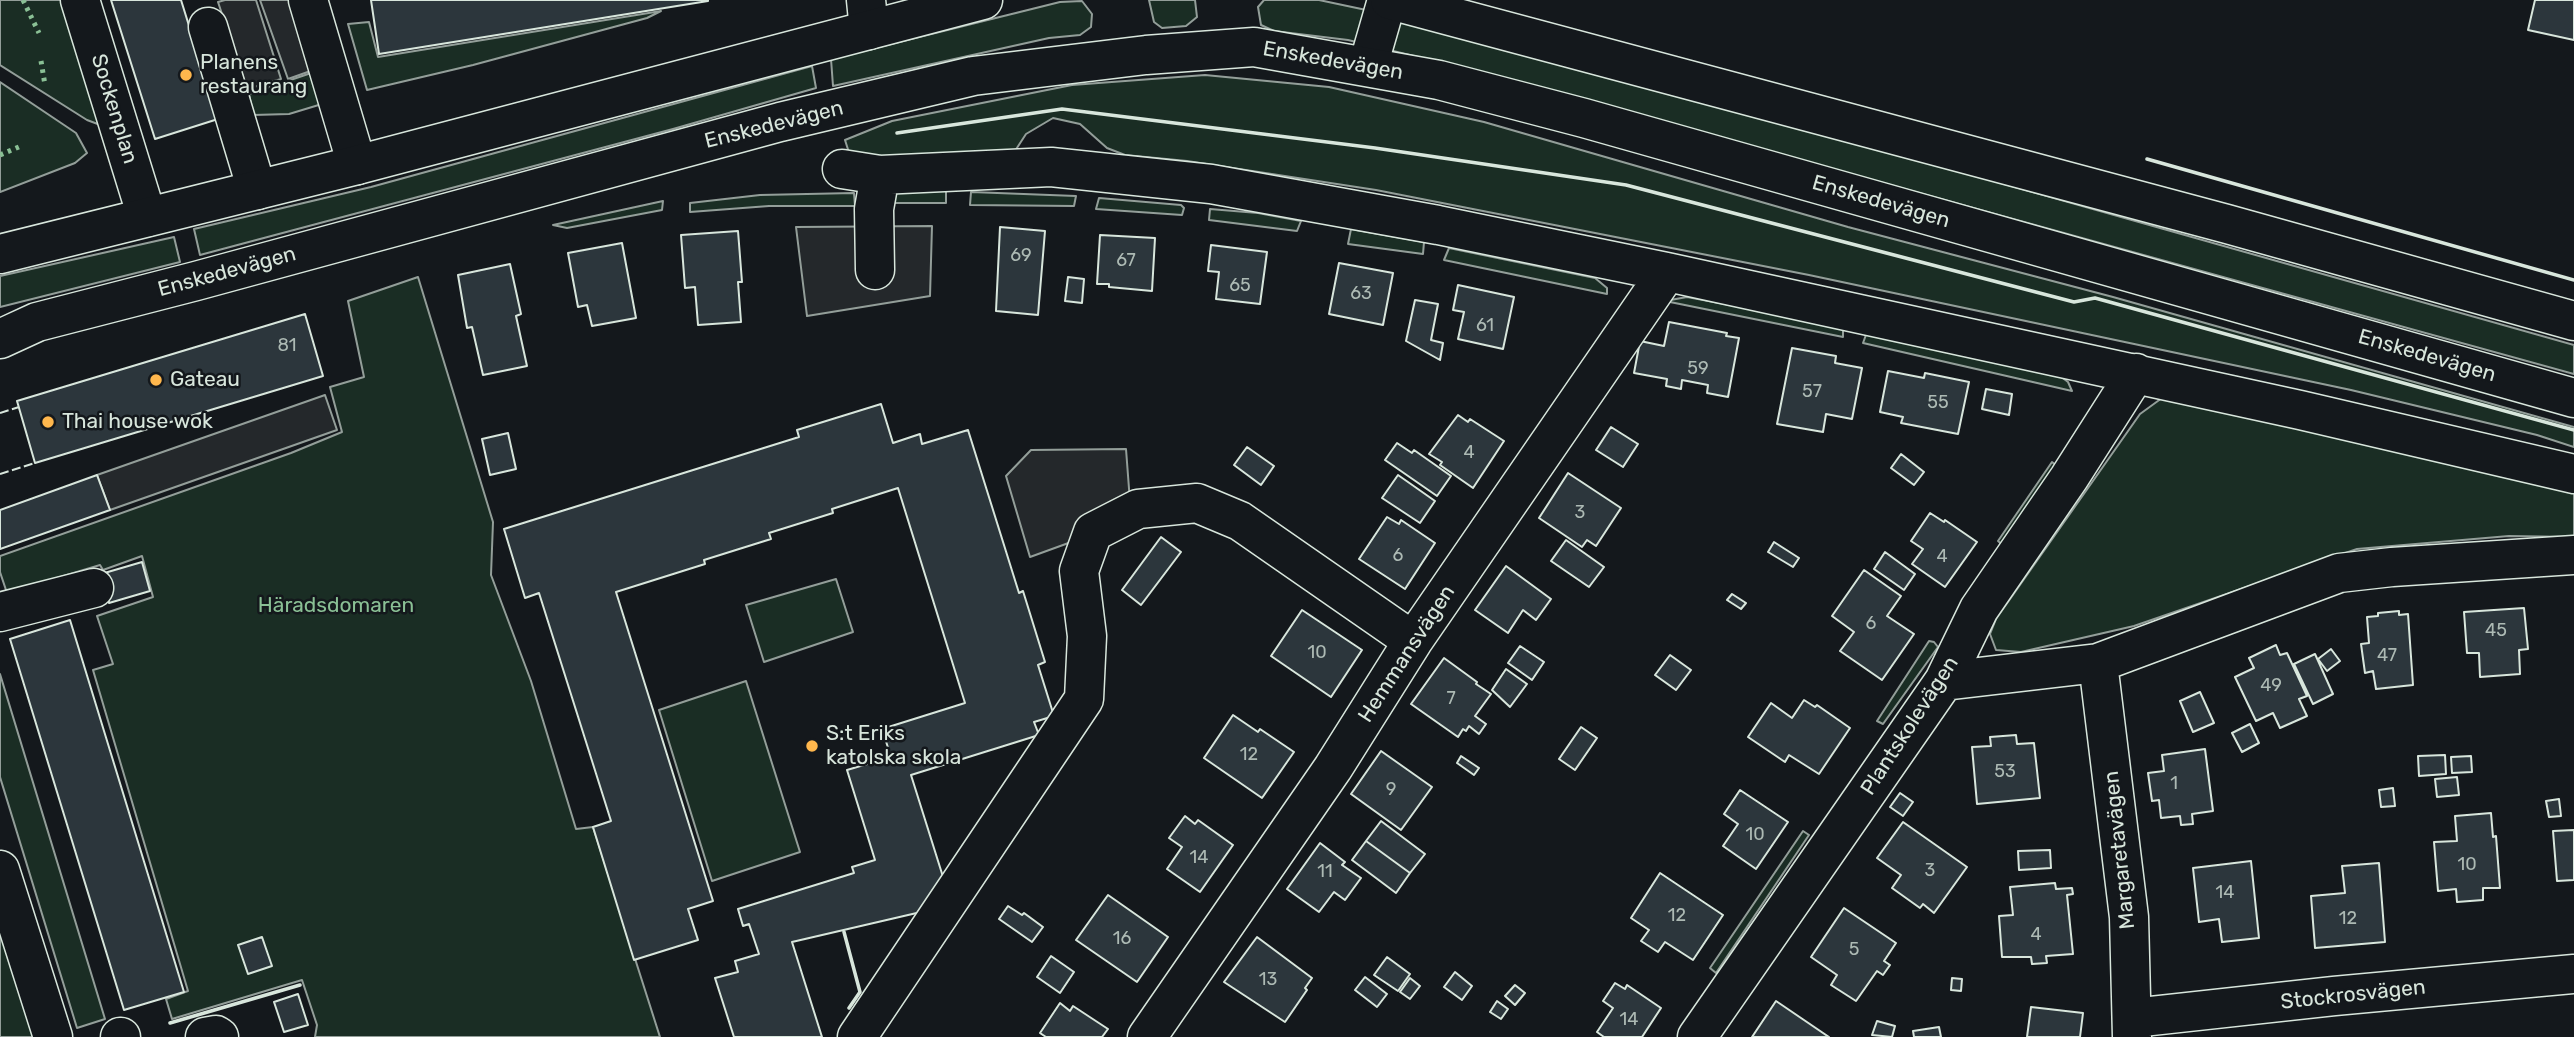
<!DOCTYPE html>
<meta charset="utf-8">
<style>
body{margin:0}
canvas{display:block;background:#14181c}
</style>
<canvas width="2574" height="1037"></canvas>
<script>
const ctx = document.querySelector('canvas').getContext('2d');
ctx.lineJoin = 'round';
function paint(path, color) {
  ctx.fillStyle = color;
  ctx.fill(path, 'evenodd');
}
function trace(path, color, width, dash) {
  ctx.strokeStyle = color;
  ctx.lineWidth = width;
  ctx.lineCap = dash ? 'butt' : 'round';
  ctx.setLineDash(dash || []);
  ctx.stroke(path);
}
function drawText(font, color, halo, rows, align = 'center') {
  ctx.font = font + ' Rubik,sans-serif';
  ctx.lineWidth = 5;
  ctx.setLineDash([]);
  ctx.textBaseline = 'middle';
  ctx.strokeStyle = halo;
  ctx.fillStyle = color;
  for (const [text, x, y, turn = 0] of rows) {
    ctx.save();
    ctx.translate(x, y);
    ctx.rotate((+turn || 0) * Math.PI / 180);
    ctx.textAlign = isNaN(turn) ? turn : align;
    if (halo) ctx.strokeText(text, 0, 0);
    ctx.fillText(text, 0, 0);
    ctx.restore();
  }
}
const green = new Path2D(`
 M0,0h63l40,126 -16,-6 -87,-55z
 M1149,0h46l2,17 -11,9 -24,2 -8,-6z
 M1264,0h55l137,29 1118,316v29l-1078,-298 -148,-36 -74,-9 -13,-6 -3,-18z
 M1082,1l10,13 -1,13 -11,8 -31,3 -216,48 -2,-27 229,-57z
 M661,11l-14,7 -174,47 -106,25 -19,-66 21,-2 9,35z
 M812,66l4,22 -143,41 -473,126 -6,-26 177,-42z
 M317,71l5,33 -33,10 -36,1 -4,-21z
 M1205,75l124,12 155,35 364,105 265,70 461,130v20l-37,-12 -186,-45 -542,-115 -433,-85 -189,-29 -62,-6 -18,-7 -27,-24 -27,-6 -27,16 -13,20 -162,5 -6,-19 47,-19 180,-36z
 M0,82l76,51 11,20 -12,10 -75,29z
 M882,191h64v12h-62z
 M971,192l105,4 -2,10 -104,-1z
 M854,193l1,13h-86l-79,6v-9l70,-8z
 M1099,198l82,7 3,3 -2,7 -86,-6z
 M663,201l-1,9 -95,18 -14,-3z
 M1210,209l48,4 43,8 -4,10 -88,-11z
 M1351,229l73,13 -1,12 -75,-10z
 M174,237l6,25 -180,45v-31z
 M1449,248l146,30 12,10v6l-163,-34z
 M418,277l75,245 -2,53 40,106 45,148 17,-2 67,210h-345l2,-12 -15,-45 -130,39 -6,-20 22,-8 -95,-321 20,-6 -16,-48 56,-19 -11,-41 -39,14 -3,-5 -93,28 -7,-21v-16l291,-103 51,-21 -12,-45 34,-10 -16,-76z
 M1687,297l156,29v11l-178,-36z
 M1867,332l188,40 13,10 4,9 -209,-48z
 M2162,398l412,93v46l-65,-1 -152,13 -223,77 -113,26 -25,-2 -6,-16 6,-15 144,-205z
 M2052,462l6,5 -53,80 -7,-6z
 M836,579l17,53 -89,30 -18,-57z
 M1929,641l5,1 4,5 -55,77 -6,-3z
 M0,674l105,345 -28,9 -77,-251z
 M746,681l54,171 -88,29 -53,-171z
 M1803,831l6,4 -93,138 -6,-5z
 M0,919l36,118h-36z`);
const parking = new Path2D(`
 M225,0h31l25,79 -34,10 -29,-87z
 M260,0h35l24,68 -31,11z
 M932,226l-2,70 -123,20 -11,-89z
 M325,395l12,35 -227,80 -13,-35z
 M1126,449l5,66 -35,18 -66,24 -24,-81 25,-26z`);
const building = new Path2D(`
 M111,0h70l37,119 -63,20z
 M371,0h337v1l-329,53z
 M2535,0h39v40l-46,-10z
 M1000,227l45,4 -7,84 -42,-4z
 M738,231l4,51h-4l3,40 -43,3 -3,-38 -10,1 -4,-53z
 M1100,235l55,3 -3,53 -43,-4v-3h-12z
 M622,243l14,75 -44,8 -5,-21 -9,2 -10,-54z
 M1211,245l56,7 -7,52 -44,-5 3,-27 -11,-1z
 M1339,263l54,10 -10,52 -54,-11z
 M510,264l11,50 -5,2 11,50 -44,9 -11,-48 -5,1 -9,-53z
 M1068,277l16,2 -2,24 -17,-2z
 M1458,285l56,12 -11,52 -45,-10 6,-27 -11,-2z
 M1415,300l23,4 -7,36 12,3 -3,17 -34,-19z
 M305,314l18,62 -288,87 -18,-62z
 M1669,322l58,11 -1,3 13,2 -11,59 -21,-4 1,-8 -26,-5 -1,9 -15,-3 1,-7 -33,-6 6,-32 24,5z
 M1792,348l44,8 -1,7 27,5 -10,51 -26,-5 -3,18 -46,-8z
 M1888,371l36,7 1,-5 44,9 -11,52 -57,-11 2,-6 -23,-5z
 M1986,389l26,5 -3,21 -27,-6z
 M881,404l12,39 27,-9 2,10 46,-14 51,163 4,-2 22,71 -7,3 16,51 -20,6 5,13 -128,40 33,105 -23,32 -129,30 30,95h-88l-19,-59 23,-6 -3,-11 24,-7 -10,-30 -6,2 -5,-17 116,-36 -2,-6 23,-7 -28,-90 44,-13 -9,-28 83,-26 -67,-215 -66,21 1,4 -64,20 2,6 -67,21 1,4 -89,28 97,309 -25,8 10,31 -64,20 -41,-133 18,-6 -72,-228 -14,5 -21,-69 295,-92 -2,-7z
 M1458,415l10,7 2,-3 34,22 -31,47 -33,-23 2,-3 -13,-8z
 M1611,427l27,17 -15,23 -27,-17z
 M508,433l8,36 -26,6 -8,-36z
 M1397,443l15,10 2,-3 37,26 -14,20 -52,-36z
 M1247,447l27,19 -13,19 -27,-20z
 M1901,454l23,18 -10,13 -23,-17z
 M1568,473l53,35 -25,38 -9,-6 -5,7 -43,-29z
 M97,475l13,35 -110,39v-39z
 M1398,475l37,26 -15,22 -38,-25z
 M1930,513l14,9 1,-2 32,22 -32,45 -33,-23 11,-15 -12,-8z
 M1387,517l12,7 2,-4 34,23 -30,46 -46,-30z
 M1161,537l20,15 -40,53 -19,-15z
 M1566,540l38,27 -15,20 -38,-26z
 M1774,542l25,16 -6,9 -25,-15z
 M1885,552l30,22 -11,16 -30,-21z
 M142,562l8,29 -41,12 -8,-29z
 M1506,566l45,33 -15,21 -13,-10 -15,23 -33,-23z
 M1864,570l37,26 -14,20 27,18 -32,46 -42,-29 14,-19 -22,-16z
 M1732,594l14,9 -5,6 -14,-9z
 M2524,608l4,41 -9,1 1,24 -40,3 -1,-24h-12l-3,-41z
 M1302,610l60,40 -31,47 -60,-41z
 M2399,611v4l9,-1 5,71 -37,4 -3,-18 -8,2 -4,-29 8,-1 -2,-26 11,-1v-3z
 M70,620l114,372 -60,18 -114,-371z
 M2276,645l4,10 7,-2 20,43 -8,3 8,17 -27,12 -7,-15 -17,8 -21,-44 19,-9 -5,-10z
 M1520,646l24,16 -12,18 -24,-17z
 M2331,649l9,12 -13,10 -9,-12z
 M2315,654l18,40 -20,10 -19,-40z
 M1670,655l21,15 -15,20 -21,-15z
 M1444,658l33,24 -1,2 15,10 -16,22 11,8 -7,10 -10,-8 -3,5 -3,-2 -5,8 -47,-33z
 M1506,669l21,15 -17,23 -18,-17z
 M2200,692l14,31 -21,9 -13,-31z
 M1804,700l11,7 2,-2 33,23 -31,46 -30,-19 -4,7 -37,-25 23,-34 21,15z
 M1233,715l25,17 2,-3 34,23 -32,46 -58,-40z
 M2250,724l9,19 -17,9 -10,-19z
 M1581,727l16,11 -22,32 -16,-11z
 M2016,735l1,9 17,-1 6,55 -63,6 -5,-57 19,-1 -1,-9z
 M2205,749l8,62 -21,3 1,10 -12,1 -1,-9 -19,2 -2,-18 -7,1 -4,-28 16,-2 -2,-16z
 M1381,751l51,36 -31,43 -50,-36z
 M2445,755l1,19 -27,2 -1,-20z
 M1461,756l18,12 -5,7 -17,-12z
 M2471,756l1,16 -20,1 -1,-16z
 M2457,777l2,18 -22,2 -2,-18z
 M2393,788l2,18 -14,1 -2,-17z
 M1740,790l48,32 -32,47 -33,-23 15,-22 -14,-10z
 M1900,793l13,9 -10,14 -13,-9z
 M2559,799l2,17 -12,1 -3,-16z
 M2491,813l2,24 3,-1 4,52h-17v12l-26,2 -1,-13 -18,2 -4,-49 23,-1 -2,-25z
 M1185,816l10,8 3,-4 35,25 -33,47 -33,-23 15,-22 -13,-9z
 M1381,821l44,33 -15,19 -44,-32z
 M1903,822l64,45 -33,46 -11,-9 -3,4 -28,-20 9,-13 -24,-17z
 M2574,830v50l-17,1 -4,-50z
 M1366,841l44,32 -14,20 -44,-33z
 M1320,843l25,19 -3,3 19,13 -16,22 -11,-8 -15,20 -32,-23z
 M2050,850l1,18 -32,2 -1,-19z
 M2251,861l8,77 -37,4 -3,-23 -20,3 -6,-54z
 M2379,863l6,79 -70,6 -4,-52 34,-3 -3,-27z
 M1660,873l63,42 -30,45 -28,-18 -7,10 -17,-11 8,-11 -18,-12z
 M2055,883l1,6 16,-1 1,6 -6,1 6,59 -27,2 1,7 -15,1 -1,-7h-29l-3,-41 14,-1 -3,-28z
 M1108,895l60,42 -31,45 -61,-42z
 M1008,906l14,9 2,-2 19,14 -11,15 -33,-23z
 M1844,908l52,35 -12,18 6,4 -7,10 -6,-4 -21,30 -25,-16 6,-10 -26,-18z
 M262,937l10,29 -24,8 -10,-29z
 M1257,937l55,41 -7,10 2,2 -22,32 -61,-40z
 M1051,956l23,16 -14,21 -23,-16z
 M1387,957l23,17 -12,17 -24,-16z
 M1455,972l17,14 -10,14 -18,-13z
 M1365,977l22,17 -10,13 -22,-17z
 M1410,978l10,8 -10,13 -10,-7z
 M1952,978l10,1 -1,12 -10,-1z
 M1615,983l10,6 2,-4 34,23 -19,29h-38l-7,-5 16,-24 -10,-7z
 M1515,985l10,8 -10,12 -10,-9z
 M298,994l10,31 -24,7 -10,-30z
 M1497,1001l11,8 -7,10 -11,-7z
 M1776,1001l53,36h-77z
 M1060,1003l10,8 3,-5 35,23 -6,8h-56l-6,-4z
 M2031,1007l52,6 -3,24h-53z
 M1877,1021l18,5 -3,11 -20,-2z
 M1939,1027l2,10h-27l-1,-6z`);
const minor = new Path2D(`
 M80,0l67,217
 M308,0l49,165
 M866,0l3,30
 M208,27l49,163
 M1368,66l19,-66
 M842,169l38,6 171,-8 160,17 227,41 229,47 633,138 274,64
 M875,270l-1,-61 6,-34
 M0,612l94,-24
 M2098,663l31,254 3,120
 M1944,681l154,-18 241,-90 53,-6 182,-12
 M0,870l53,167
 M2133,1018l201,-22 240,-22
 M120,1037h1
 M205,1037l11,-2 3,2
 M857,1037l227,-338 3,-63 -8,-65 14,-39 45,-23 59,-6 43,18 173,120
 M1147,1037l186,-269 80,-127 254,-369
 M1697,1037l247,-356 35,-72 90,-131 67,-105`);
const major = new Path2D(`
 M1390,0l837,224 347,97
 M0,254l357,-89 626,-165
 M0,339l37,-17 159,-41 584,-159 193,-46 173,-21 108,-8 185,33 145,38 990,280`);
const hedge = new Path2D(`
 M23,0l16,33
 M41,61l4,24
 M0,155l21,-9`);
const fence = new Path2D(`
 M0,413l19,-6
 M0,474l35,-11`);
const wall = new Path2D(`
 M897,133l165,-24 313,39 251,37 448,117 21,-4 479,132
 M2147,159l427,121
 M844,932l16,60 -11,16
 M170,1023l130,-38`);
const markers = [
 [186,75,7,"#ffb74d"],
 [156,380,7,"#ffb74d"],
 [48,422,7,"#ffb74d"],
 [812,746,7,"#ffb74d"]
];
const numberNames = [
 ["69",1021,256],
 ["67",1126,261],
 ["65",1240,286],
 ["63",1361,294],
 ["61",1485,326],
 ["81",287,346],
 ["59",1698,369],
 ["57",1812,392],
 ["55",1938,403],
 ["4",1469,453],
 ["3",1580,513],
 ["6",1398,556],
 ["4",1942,557],
 ["6",1871,624],
 ["45",2496,631],
 ["10",1317,653],
 ["47",2387,656],
 ["49",2271,686],
 ["7",1451,699],
 ["12",1249,755],
 ["53",2005,772],
 ["1",2174,784],
 ["9",1391,790],
 ["10",1755,835],
 ["14",1199,858],
 ["10",2467,865],
 ["3",1930,871],
 ["11",1325,872],
 ["14",2225,893],
 ["12",1677,916],
 ["12",2348,919],
 ["4",2036,935],
 ["16",1122,939],
 ["5",1854,950],
 ["13",1268,980],
 ["14",1629,1020]
];
const streetNames = [
 ["Enskedevägen",1333,61,10],
 ["Sockenplan",114,109,73],
 ["Enskedevägen",774,125,-14],
 ["Enskedevägen",1881,202,16],
 ["Enskedevägen",227,272,-15],
 ["Enskedevägen",2427,356,16],
 ["Hemmansvägen",1407,654,-57],
 ["Plantskolevägen",1910,726,-57],
 ["Margaretavägen",2120,850,-96],
 ["Stockrosvägen",2353,995,-6]
];
const poiNames = [
 ["Planens",200,63],
 ["restaurang",200,87],
 ["Gateau",170,380],
 ["Thai house wok",62,422],
 ["S:t Eriks",826,734],
 ["katolska skola",826,758]
];
const parkNames = [
 ["Häradsdomaren",336,606]
];
paint(green, '#1a2d24');
trace(green, '#939e99', 2);
paint(parking, '#24282b');
trace(parking, '#939e99', 2);
paint(building, '#2c363c');
trace(building, '#d8e6dc', 2);
trace(minor, '#d8e6dc', 41);
trace(major, '#d8e6dc', 41);
trace(minor, '#14181c', 38);
trace(major, '#14181c', 38);
trace(hedge, '#8ac095', 5, [3.5, 5]);
trace(fence, '#d8e6dc', 2, [9, 3.5]);
trace(wall, '#d8e6dc', 3.5);
for (const [x, y, r, color] of markers) {
  const dot = new Path2D();
  dot.arc(x, y, r, 0, 2 * Math.PI);
  ctx.fillStyle = color;
  ctx.fill(dot);
  trace(dot, '#14181c', 2.5);
}
drawText('18px', '#adbab4', null, numberNames);
drawText('21px', '#d8e6dc', '#14181c', streetNames);
drawText('21px', '#d8e6dc', '#14181c', poiNames, 'left');
drawText('21px', '#8ac095', '#14181c', parkNames);
</script>
